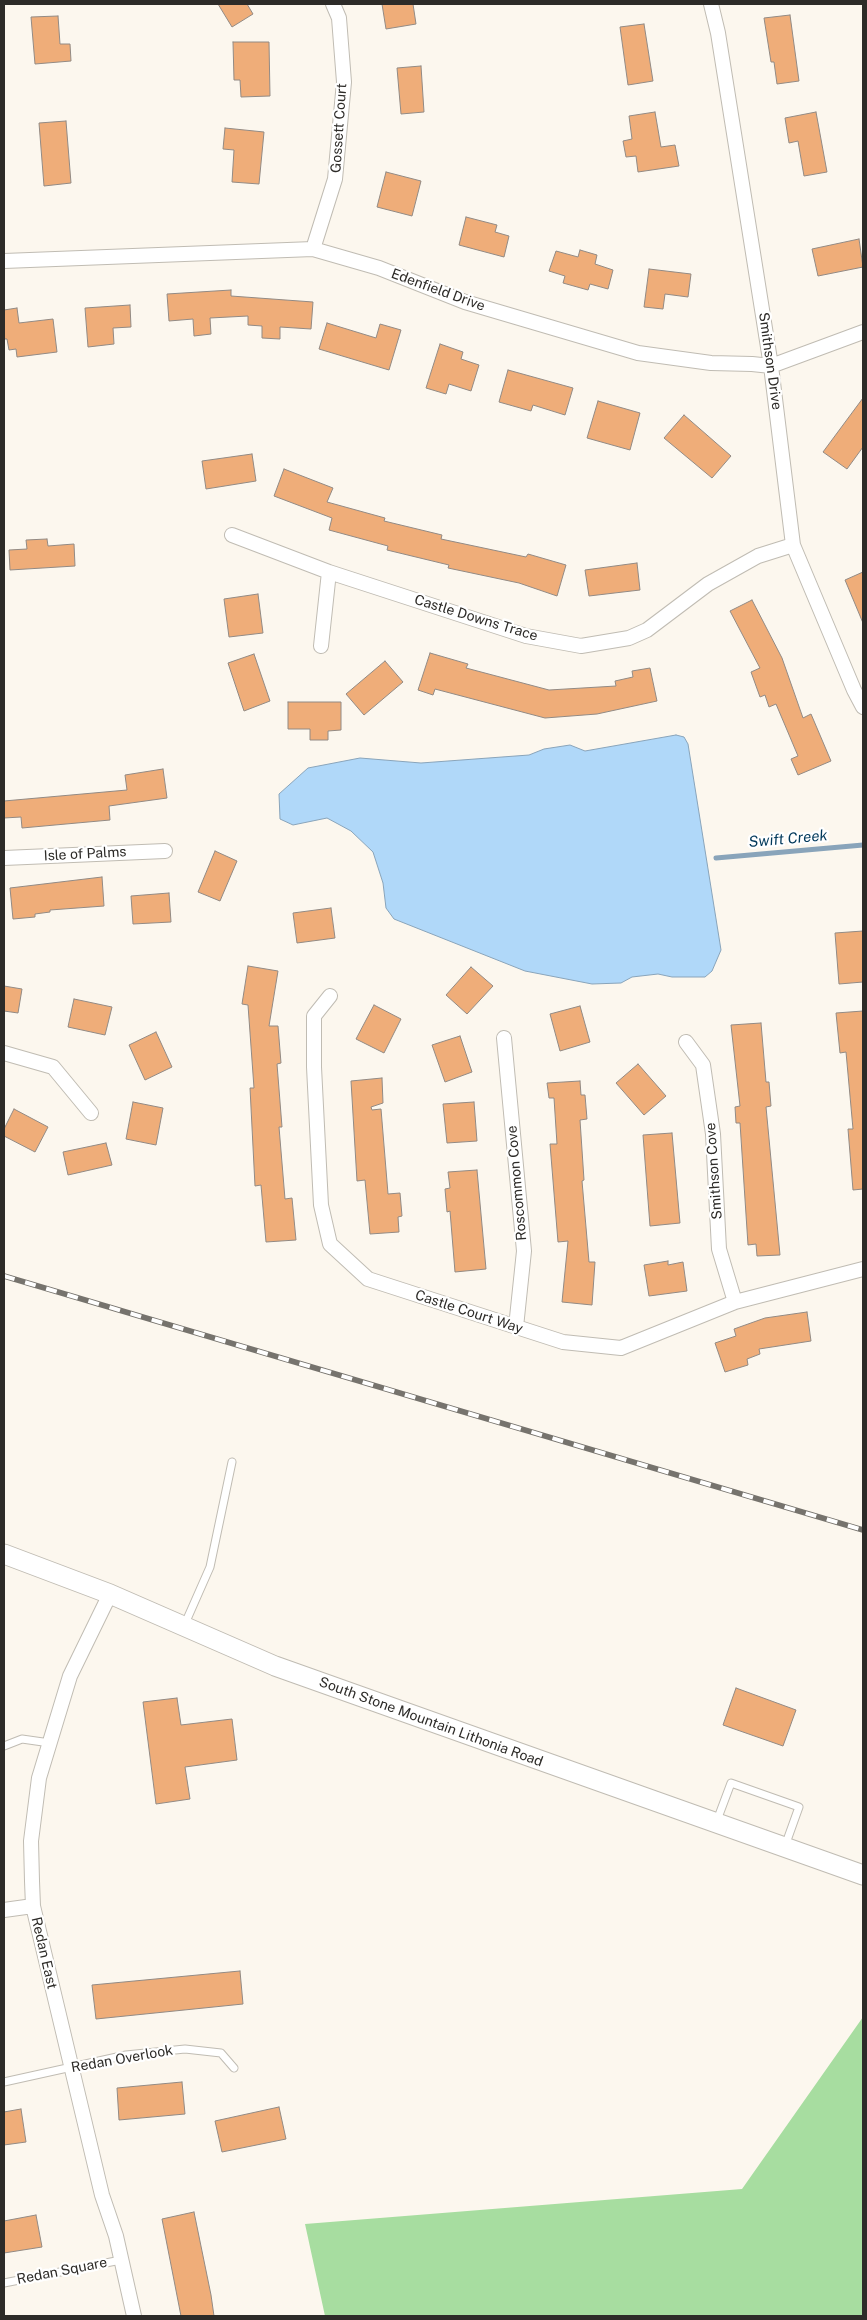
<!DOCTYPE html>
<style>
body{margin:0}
#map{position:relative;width:867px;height:2320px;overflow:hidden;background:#fcf7ee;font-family:"Public Sans",sans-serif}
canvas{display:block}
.frame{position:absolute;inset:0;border:5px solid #2d2b28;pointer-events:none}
</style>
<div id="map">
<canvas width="867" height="2320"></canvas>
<div class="frame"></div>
</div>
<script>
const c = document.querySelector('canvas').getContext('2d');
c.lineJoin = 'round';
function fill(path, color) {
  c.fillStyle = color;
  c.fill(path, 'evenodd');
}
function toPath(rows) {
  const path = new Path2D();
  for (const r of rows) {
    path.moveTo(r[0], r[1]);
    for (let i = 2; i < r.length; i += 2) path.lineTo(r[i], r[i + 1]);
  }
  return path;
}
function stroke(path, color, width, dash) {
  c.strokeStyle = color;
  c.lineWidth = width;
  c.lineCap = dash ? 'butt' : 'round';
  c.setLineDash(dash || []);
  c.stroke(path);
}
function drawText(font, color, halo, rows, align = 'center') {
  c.font = font + ' "Public Sans",sans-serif';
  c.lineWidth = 4.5;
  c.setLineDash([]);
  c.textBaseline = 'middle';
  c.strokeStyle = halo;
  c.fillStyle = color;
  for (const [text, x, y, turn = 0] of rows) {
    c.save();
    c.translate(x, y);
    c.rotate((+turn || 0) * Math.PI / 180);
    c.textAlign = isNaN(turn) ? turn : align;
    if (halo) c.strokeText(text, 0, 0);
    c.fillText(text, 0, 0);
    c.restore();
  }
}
fill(toPath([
 [863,2017,863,2316,325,2316,305,2224,742,2189]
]), '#a7dda0');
const water = toPath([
 [676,735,684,737,688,744,721,950,712,971,705,977,672,977,658,974,632,977,621,983,592,984,525,971,394,919,386,908,383,883,373,852,351,831,327,818,293,825,280,819,279,794,308,768,360,758,421,763,529,755,544,749,570,745,585,751,676,735]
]);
fill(water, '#b0d8f9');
stroke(water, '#89a4ba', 1);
stroke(toPath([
 [716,858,863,845]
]), '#89a4ba', 5);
const building = toPath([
 [218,4,247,4,253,14,232,27,218,4],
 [382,4,413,4,416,24,386,29,382,4],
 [790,15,799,81,777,84,774,62,771,62,764,18,790,15],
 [58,16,60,44,70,44,71,61,35,64,31,17,58,16],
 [644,24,653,81,628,85,620,27,644,24],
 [233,42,269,42,270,96,241,97,240,80,234,80,233,42],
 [421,66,424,112,401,114,397,68,421,66],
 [655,112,661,147,675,145,679,166,638,172,636,156,626,157,623,141,632,139,629,116,655,112],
 [816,112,827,172,804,176,798,141,789,143,785,118,816,112],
 [66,121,71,183,44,186,39,123,66,121],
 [225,128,264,132,259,184,232,182,234,150,223,149,225,128],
 [386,172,421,181,412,216,377,207,386,172],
 [466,217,497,225,495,232,509,236,504,257,459,245,466,217],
 [859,239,863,267,818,276,812,249,859,239],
 [580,250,597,255,595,264,613,270,608,289,590,284,588,290,563,283,565,276,549,271,556,251,578,257,580,250],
 [649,269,691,274,688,297,665,294,663,309,644,307,649,269],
 [231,290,231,296,313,302,311,329,280,327,280,339,262,338,262,326,248,325,248,316,210,318,211,334,194,336,193,319,169,321,167,294,231,290],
 [130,305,131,327,113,328,114,344,88,347,85,308,130,305],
 [17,308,19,323,53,319,57,352,17,357,16,349,9,350,7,339,4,339,4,310,17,308],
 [327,323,376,338,380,324,401,330,389,370,319,349,327,323],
 [440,344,463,352,461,359,479,365,471,391,449,384,446,394,426,388,440,344],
 [508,370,573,388,565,415,533,405,531,411,499,402,508,370],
 [863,398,863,447,847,469,823,452,863,398],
 [598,401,640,413,630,450,587,438,598,401],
 [684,415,731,456,712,478,664,438,684,415],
 [252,454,256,481,206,489,202,461,252,454],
 [284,469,333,488,327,502,385,518,384,521,442,535,441,539,526,557,528,554,566,565,557,596,519,583,448,568,449,565,387,550,388,546,329,530,332,518,274,496,284,469],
 [47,539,48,546,74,544,75,566,10,570,9,550,27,549,26,540,47,539],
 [637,563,640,590,589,596,585,570,637,563],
 [863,572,863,623,845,580,863,572],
 [258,594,263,633,229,637,224,599,258,594],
 [752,600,782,658,803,718,811,714,831,761,798,775,791,759,798,756,776,704,769,707,765,695,760,697,751,672,760,668,730,611,752,600],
 [430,653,468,664,466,668,549,690,616,686,615,681,633,677,632,671,650,668,657,701,597,714,545,718,435,689,433,695,418,690,430,653],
 [254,654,270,701,244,711,228,663,254,654],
 [385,661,403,682,364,715,346,694,385,661],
 [288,702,341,702,341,730,328,731,328,740,310,740,310,729,288,729,288,702],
 [163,769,167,798,109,806,110,820,22,828,21,817,4,818,4,801,127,790,125,775,163,769],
 [215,851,237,861,220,901,198,892,215,851],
 [102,877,104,906,50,910,50,912,35,914,35,917,13,919,10,888,102,877],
 [169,893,171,922,133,924,131,896,169,893],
 [331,908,335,938,297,943,293,913,331,908],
 [863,931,863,982,839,984,835,933,863,931],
 [248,966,278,971,269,1026,278,1026,281,1063,277,1064,282,1127,279,1127,285,1199,292,1198,296,1240,266,1242,261,1185,255,1186,250,1088,254,1088,248,1005,242,1004,248,966],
 [471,967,493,986,467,1014,446,995,471,967],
 [4,986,22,989,18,1013,4,1011,4,986],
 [74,999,112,1007,105,1035,68,1027,74,999],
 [374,1005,401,1019,384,1053,356,1039,374,1005],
 [580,1006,590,1042,560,1051,550,1014,580,1006],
 [863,1011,863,1189,853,1190,848,1129,853,1129,846,1052,840,1053,836,1013,863,1011],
 [761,1023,766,1082,769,1082,771,1106,766,1107,780,1255,757,1256,756,1244,748,1245,740,1123,736,1123,735,1107,740,1106,731,1025,761,1023],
 [156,1032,172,1067,145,1080,129,1045,156,1032],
 [460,1036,472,1072,445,1082,432,1045,460,1036],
 [638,1064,666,1096,644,1115,616,1083,638,1064],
 [382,1078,383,1103,371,1107,372,1110,381,1109,388,1194,400,1193,402,1216,398,1217,399,1232,370,1234,365,1180,357,1181,351,1081,382,1078],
 [580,1081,581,1095,585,1095,587,1119,580,1120,584,1180,582,1181,589,1262,595,1262,592,1305,562,1302,568,1241,558,1242,550,1144,557,1144,554,1098,549,1098,547,1083,580,1081],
 [133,1102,163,1108,156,1145,126,1139,133,1102],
 [474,1102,477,1141,447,1143,443,1104,474,1102],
 [14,1109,48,1127,35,1152,4,1136,4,1129,14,1109],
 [672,1133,680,1223,650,1226,643,1135,672,1133],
 [106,1143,112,1165,68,1175,63,1152,106,1143],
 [477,1170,486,1269,455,1272,450,1211,447,1212,445,1189,450,1188,448,1172,477,1170],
 [668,1261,668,1265,683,1262,687,1291,649,1296,644,1265,668,1261],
 [807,1312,811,1341,759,1349,760,1354,747,1359,748,1365,725,1372,715,1343,736,1336,734,1329,765,1318,807,1312],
 [736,1688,796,1710,783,1746,723,1725,736,1688],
 [177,1698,181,1725,232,1719,237,1760,185,1767,190,1799,156,1804,143,1702,177,1698],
 [240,1971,243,2004,96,2019,92,1985,240,1971],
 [182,2082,185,2114,119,2120,117,2088,182,2082],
 [279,2107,286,2139,222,2152,215,2121,279,2107],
 [21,2109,26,2142,4,2145,4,2112,21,2109],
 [194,2212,211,2295,214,2316,181,2316,162,2219,194,2212],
 [36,2215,42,2247,4,2253,4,2221,36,2215]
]);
fill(building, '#efad79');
stroke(building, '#928a84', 1);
const lane = toPath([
 [184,1626,210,1567,232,1462],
 [4,1746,22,1739,50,1743],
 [716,1823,731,1783,799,1807,785,1846],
 [4,2082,126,2055,185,2049,221,2053,234,2068],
 [4,2283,121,2260]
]);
const street = toPath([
 [711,4,718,33,771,366,793,545,854,690,863,707],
 [313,249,335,179,344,82,339,18,333,4],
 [4,261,313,249,379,268,465,302,638,353,711,363,752,364,771,366,863,332],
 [232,535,329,572,526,636,581,646,629,638,647,630,708,584,758,556,793,545],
 [321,646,329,572],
 [4,858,165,851],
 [330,996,314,1016,314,1067,321,1205,330,1244,368,1279,563,1342,621,1348,735,1302,863,1269],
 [504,1038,524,1251,516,1327],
 [686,1042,703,1065,713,1134,719,1249,735,1302],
 [4,1053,53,1067,91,1113],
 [110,1594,70,1676,39,1778,31,1841,32,1881,33,1906,102,2195,116,2236,134,2316],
 [4,1910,33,1906]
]);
const secondary = toPath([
 [4,1554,110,1594,275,1666,863,1875]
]);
stroke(lane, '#c0bcb3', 9);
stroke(street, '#c0bcb3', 16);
stroke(secondary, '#c0bcb3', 21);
stroke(lane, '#fff', 7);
stroke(street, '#fff', 14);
stroke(secondary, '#fff', 19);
const rail = toPath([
 [4,1276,863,1530]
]);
stroke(rail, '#76736d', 5.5);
stroke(rail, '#fff', 4, [11]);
drawText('14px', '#2d2b28', '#fff', [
 ["Gossett Court",339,128,-86],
 ["Edenfield Drive",438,290,20],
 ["Smithson Drive",770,361,82],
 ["Castle Downs Trace",476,618,17],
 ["Isle of Palms",85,854,-3],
 ["Smithson Cove",714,1171,-94],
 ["Roscommon Cove",517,1183,-95],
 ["Castle Court Way",469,1312,18],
 ["South Stone Mountain Lithonia Road",431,1722,20],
 ["Redan East",44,1953,77],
 ["Redan Overlook",122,2059,-10],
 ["Redan Square",62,2271,-11]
]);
drawText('italic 15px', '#02395b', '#fff', [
 ["Swift Creek",788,839,-5]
]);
</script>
